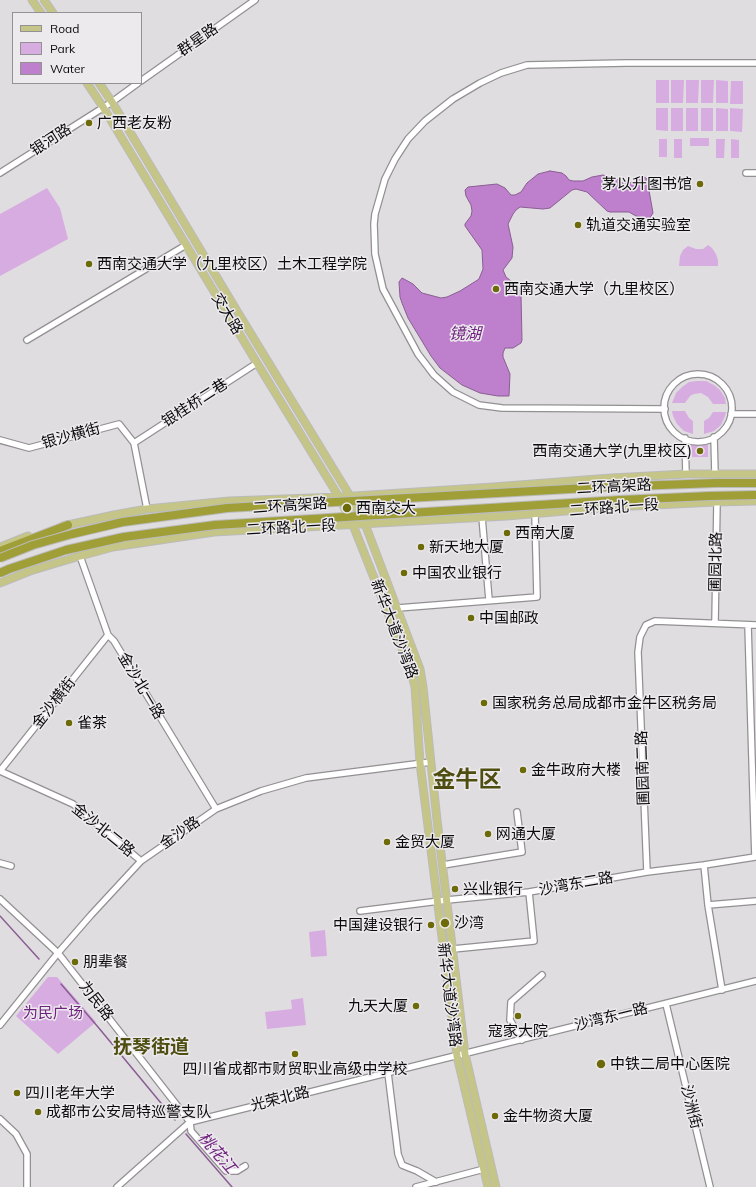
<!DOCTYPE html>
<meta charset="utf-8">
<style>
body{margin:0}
#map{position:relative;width:756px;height:1187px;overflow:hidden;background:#e0dde1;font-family:Mulish,sans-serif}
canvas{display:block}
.legend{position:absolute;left:12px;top:12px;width:130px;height:72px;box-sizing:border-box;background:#edeaee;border:1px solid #939194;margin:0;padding:5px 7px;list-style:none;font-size:12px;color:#0c0b0c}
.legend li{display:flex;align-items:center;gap:8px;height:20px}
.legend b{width:20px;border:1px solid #939194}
</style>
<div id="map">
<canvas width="756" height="1187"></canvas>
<ul class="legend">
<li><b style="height:5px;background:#c5c587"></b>Road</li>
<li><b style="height:11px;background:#d7ace1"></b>Park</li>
<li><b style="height:11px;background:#be80cc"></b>Water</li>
</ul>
</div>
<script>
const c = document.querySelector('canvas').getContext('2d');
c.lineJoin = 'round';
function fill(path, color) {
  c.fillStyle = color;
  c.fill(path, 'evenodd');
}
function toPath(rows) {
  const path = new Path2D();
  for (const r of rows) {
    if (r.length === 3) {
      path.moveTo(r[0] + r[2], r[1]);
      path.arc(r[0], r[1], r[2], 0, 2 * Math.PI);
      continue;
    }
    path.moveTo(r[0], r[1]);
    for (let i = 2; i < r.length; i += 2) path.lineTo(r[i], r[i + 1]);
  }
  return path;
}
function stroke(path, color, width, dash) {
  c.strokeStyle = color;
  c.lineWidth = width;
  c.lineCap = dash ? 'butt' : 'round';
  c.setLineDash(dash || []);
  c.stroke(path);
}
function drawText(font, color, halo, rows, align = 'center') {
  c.font = font + ' Mulish,"Noto Sans SC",sans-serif';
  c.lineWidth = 3;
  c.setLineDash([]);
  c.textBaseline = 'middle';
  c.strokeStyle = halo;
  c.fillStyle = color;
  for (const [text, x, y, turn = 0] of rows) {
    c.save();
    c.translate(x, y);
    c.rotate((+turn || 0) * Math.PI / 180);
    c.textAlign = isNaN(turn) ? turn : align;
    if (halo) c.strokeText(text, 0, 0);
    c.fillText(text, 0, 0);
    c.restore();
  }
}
fill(toPath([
 [656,80,669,80,669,103,656,103],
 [671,80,684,80,683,103,671,103],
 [686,80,699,80,698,103,686,103],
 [701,80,714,80,713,103,701,103],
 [716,80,728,81,728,103,716,103],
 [731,81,743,81,743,104,730,104],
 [656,108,668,108,668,131,656,130],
 [671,108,683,108,683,131,671,131],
 [686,108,698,108,698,131,686,131],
 [701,108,713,108,713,131,701,131],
 [716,108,728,109,728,131,716,131],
 [730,108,743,109,742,132,730,131],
 [690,138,709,138,709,146,690,146],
 [659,139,667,139,667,157,659,157],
 [674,139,682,139,682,158,674,158],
 [716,139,725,139,724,158,716,158],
 [731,139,739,140,739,158,731,158],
 [47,188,60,208,68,239,0,276,0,214],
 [708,245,712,248,716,254,718,260,718,266,679,266,680,256,683,250,688,246,696,249,703,249],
 [697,381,706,381,714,385,720,390,725,398,726,404,713,404,708,397,701,393,694,394,690,396,685,403,672,403,676,393,682,387,689,382],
 [672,411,685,411,689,418,693,421,693,434,684,431,677,424,673,416],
 [713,412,726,412,725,416,721,425,714,431,704,434,704,421,709,418],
 [691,445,708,445,708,457,692,457],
 [325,930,327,956,311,957,309,932],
 [48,977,57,977,96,1022,58,1054,16,1016],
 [303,998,306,1025,267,1029,265,1012,292,1009,291,1000]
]), '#d7ace1');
const water = toPath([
 [550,171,562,173,566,176,569,180,573,181,583,181,592,177,603,175,617,179,622,183,626,183,634,182,637,177,643,176,647,179,653,213,650,218,647,219,636,216,629,212,610,212,607,211,587,192,576,189,572,190,550,208,543,209,520,207,516,210,513,214,508,224,513,247,512,258,503,270,506,277,516,285,519,289,521,295,522,340,521,343,513,348,505,348,503,353,503,357,510,374,509,396,498,396,480,393,462,385,449,375,440,368,431,356,408,318,402,303,400,297,399,282,402,278,404,279,413,284,422,293,441,298,447,297,460,291,476,281,479,279,483,269,482,250,465,226,465,224,471,216,472,211,471,205,466,196,465,190,468,187,497,184,505,188,511,195,515,195,521,192,527,183,538,174,550,171]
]);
fill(water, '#be80cc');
stroke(water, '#895d92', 1);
stroke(toPath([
 [0,916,39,959],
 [61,984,98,1027,175,1120],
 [186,1134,232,1187]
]), '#895d92', 1.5);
const minor = toPath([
 [141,81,255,0],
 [0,173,112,102,138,83],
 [746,173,756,173],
 [27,340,186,245],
 [698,408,34],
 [665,409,502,408,479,405,453,392,434,375,418,354,383,289,375,254,374,224,375,214,385,179,395,159,408,139,425,121,453,99,480,83,501,73,527,65,626,63,756,63],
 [731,414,756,414],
 [714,437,715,474],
 [685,438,686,474],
 [0,440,29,448,119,424,134,443,147,509],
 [134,443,257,363],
 [482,517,489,600],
 [80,556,108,635,114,641,216,809],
 [398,608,537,597,535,514],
 [715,623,717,502],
 [0,771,108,635],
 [0,771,73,804,141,861],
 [0,863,11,866],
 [443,865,522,852,517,812],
 [704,865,708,905,722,990],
 [647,872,638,652,640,637,646,625,655,621,756,625],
 [0,899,58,953,190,1122,191,1131,226,1171,237,1171,245,1166],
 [708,905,756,901],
 [360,911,447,900,529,892,647,872,704,865,755,857,754,827,748,625],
 [453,949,534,941,529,892],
 [666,1004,710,1187],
 [0,1025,58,953,91,915,141,861,216,809,261,791,306,778,431,762],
 [522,1040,510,1020,511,1002,542,975],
 [388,1073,398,1154,402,1165,417,1171,436,1182],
 [0,1119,16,1134,27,1154,27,1187],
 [117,1187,190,1122,756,981],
 [416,1187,484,1169]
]);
const major = toPath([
 [32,0,41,13],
 [44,0,53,13],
 [87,83,103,107,257,363,339,497,353,525,411,671,415,687,420,763,457,1056,488,1187],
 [99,83,112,102,237,311,350,496,365,524,420,669,423,687,437,820,465,1054,496,1187],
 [63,526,114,515,147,509,229,501,339,497,493,487,611,478,686,474,756,474],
 [0,547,28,536],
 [0,583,30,571,80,556,113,547,214,532,507,516,612,507,717,502,756,501]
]);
const highway = toPath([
 [0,551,68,525]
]);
stroke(minor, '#939093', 8);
stroke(major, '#bbb', 9);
stroke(highway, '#bbb', 10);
stroke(minor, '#fff', 5.5);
stroke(major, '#c5c587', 7);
stroke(highway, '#9f9e37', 8);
const highwayBridge = toPath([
 [0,558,33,545,72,534,123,522,227,508,606,487,716,483,756,483],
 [0,573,9,569,66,550,124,537,215,525,620,500,709,496,756,495]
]);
stroke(highwayBridge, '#bbb', 10, []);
stroke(highwayBridge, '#9f9e37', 8);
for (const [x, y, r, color] of [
 [89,123,4,"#6d6b09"],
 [700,184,4,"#6d6b09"],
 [578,225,4,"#6d6b09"],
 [89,264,4,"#6d6b09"],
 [496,289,4,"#6d6b09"],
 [700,451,4,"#6d6b09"],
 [347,508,5,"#6d6b09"],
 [507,533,4,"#6d6b09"],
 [421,547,4,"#6d6b09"],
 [404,573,4,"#6d6b09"],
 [471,618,4,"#6d6b09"],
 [484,703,4,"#6d6b09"],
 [69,723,4,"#6d6b09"],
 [523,770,4,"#6d6b09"],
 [488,834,4,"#6d6b09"],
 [387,842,4,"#6d6b09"],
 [455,889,4,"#6d6b09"],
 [445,923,5,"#6d6b09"],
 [431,925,4,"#6d6b09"],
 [75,962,4,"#6d6b09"],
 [416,1006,4,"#6d6b09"],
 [518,1016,4,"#6d6b09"],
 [295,1054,4,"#6d6b09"],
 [601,1064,5,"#6d6b09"],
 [17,1093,4,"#6d6b09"],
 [38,1112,4,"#6d6b09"],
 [495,1116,4,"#6d6b09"]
]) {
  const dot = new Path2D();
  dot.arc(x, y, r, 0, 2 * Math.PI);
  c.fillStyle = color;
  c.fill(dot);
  stroke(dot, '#edeaee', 1.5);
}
drawText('15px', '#0c0b0c', '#edeaee', [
 ["群星路",198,40,-35],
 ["银河路",51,140,-33],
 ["交大路",227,314,59],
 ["银桂桥二巷",195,403,-33],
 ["银沙横街",71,436,-15],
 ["二环高架路",614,487,-3],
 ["二环高架路",290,506,-4],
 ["二环路北一段",614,508,-4],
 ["二环路北一段",291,528,-3],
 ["圃园北路",716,562,-89],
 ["新华大道沙湾路",394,629,69],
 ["金沙北一路",141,686,59],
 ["金沙横街",54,703,-52],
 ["圃园南二路",643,768,-92],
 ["金沙北二路",103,830,39],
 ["金沙路",180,833,-35],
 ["沙湾东二路",576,884,-10],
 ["新华大道沙湾路",449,995,83],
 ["为民路",96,1001,52],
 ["沙湾东一路",611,1017,-14],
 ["光荣北路",280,1099,-14],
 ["沙洲街",691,1107,76]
]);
drawText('15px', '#0c0b0c', '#edeaee', [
 ["广西老友粉",97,123],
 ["茅以升图书馆",692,184,"right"],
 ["轨道交通实验室",586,225],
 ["西南交通大学（九里校区）土木工程学院",97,264],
 ["西南交通大学（九里校区）",504,289],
 ["西南交通大学(九里校区)",692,451,"right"],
 ["西南交大",356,508],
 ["西南大厦",515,533],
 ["新天地大厦",429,547],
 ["中国农业银行",412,573],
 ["中国邮政",479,618],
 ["国家税务总局成都市金牛区税务局",492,703],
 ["雀茶",77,723],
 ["金牛政府大楼",531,770],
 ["网通大厦",496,834],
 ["金贸大厦",395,842],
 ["兴业银行",463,889],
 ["沙湾",454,923],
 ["中国建设银行",423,925,"right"],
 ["朋辈餐",83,962],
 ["九天大厦",408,1006,"right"],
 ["寇家大院",518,1031,"center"],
 ["中铁二局中心医院",610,1064],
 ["四川省成都市财贸职业高级中学校",295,1069,"center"],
 ["四川老年大学",25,1093],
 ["成都市公安局特巡警支队",46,1112],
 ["金牛物资大厦",503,1116]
], 'left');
drawText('15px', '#6e237e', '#edeaee', [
 ["为民广场",53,1013]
]);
drawText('italic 16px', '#6f237f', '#edeaee', [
 ["镜湖",465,334],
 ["桃花江",217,1153,49]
]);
drawText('bold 19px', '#4f4e11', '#edeaee', [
 ["抚琴街道",151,1047]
]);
drawText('bold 23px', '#4f4e11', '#edeaee', [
 ["金牛区",467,780]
]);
</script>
